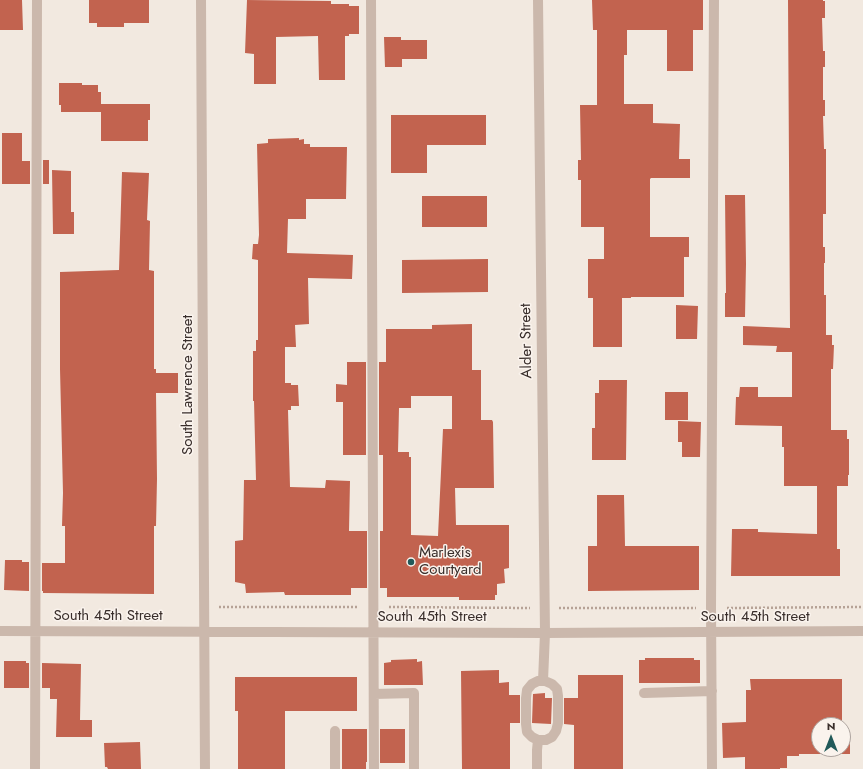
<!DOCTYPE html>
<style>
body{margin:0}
#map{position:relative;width:863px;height:769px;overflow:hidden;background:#f2e9e0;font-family:Jost,sans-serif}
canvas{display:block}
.north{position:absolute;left:811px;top:717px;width:40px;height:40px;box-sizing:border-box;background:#faf3ed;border:1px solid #ada49f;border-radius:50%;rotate:0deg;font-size:11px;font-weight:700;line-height:16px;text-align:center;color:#392e2b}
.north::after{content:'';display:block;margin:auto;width:14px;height:18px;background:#215959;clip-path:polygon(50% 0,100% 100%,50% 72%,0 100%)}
</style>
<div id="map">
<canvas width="863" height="769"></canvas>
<div class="north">N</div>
</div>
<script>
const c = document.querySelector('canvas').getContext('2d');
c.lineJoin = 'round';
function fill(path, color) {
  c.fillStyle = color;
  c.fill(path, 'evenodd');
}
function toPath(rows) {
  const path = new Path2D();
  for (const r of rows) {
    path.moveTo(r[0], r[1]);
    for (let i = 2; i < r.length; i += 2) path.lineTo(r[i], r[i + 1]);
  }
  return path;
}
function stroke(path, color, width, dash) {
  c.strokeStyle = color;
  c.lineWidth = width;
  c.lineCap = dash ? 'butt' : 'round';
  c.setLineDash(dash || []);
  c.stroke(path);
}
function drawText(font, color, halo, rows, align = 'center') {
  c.font = font + ' Jost,sans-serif';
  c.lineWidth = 3;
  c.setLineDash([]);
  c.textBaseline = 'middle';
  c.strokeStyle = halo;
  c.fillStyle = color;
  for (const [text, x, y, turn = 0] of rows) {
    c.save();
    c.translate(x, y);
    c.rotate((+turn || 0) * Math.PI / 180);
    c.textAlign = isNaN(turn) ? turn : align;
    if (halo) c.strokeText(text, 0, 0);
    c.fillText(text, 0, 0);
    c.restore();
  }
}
fill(toPath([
 [0,0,22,0,23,30,0,30],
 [89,0,149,0,149,23,124,23,124,27,97,27,97,23,89,23],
 [247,0,331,1,331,4,349,4,349,6,359,6,359,34,349,34,349,36,345,36,345,80,319,80,318,36,276,37,276,84,254,84,254,54,245,53],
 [592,0,703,0,703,30,693,30,693,71,667,71,667,30,627,30,627,55,624,55,624,104,653,104,653,123,680,124,679,159,690,159,690,178,651,178,650,179,650,237,689,237,689,257,684,257,684,297,631,297,631,298,622,298,622,347,593,347,593,298,588,298,588,259,604,259,604,227,581,227,581,180,578,180,578,160,581,160,580,105,597,105,597,30,593,30],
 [788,0,823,0,823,1,825,1,825,18,822,18,823,51,825,51,825,67,823,67,823,100,825,100,825,116,823,116,824,149,826,149,826,214,823,214,823,247,825,247,825,263,824,263,824,295,826,295,826,335,832,335,832,345,834,345,833,369,831,369,831,430,847,430,847,439,849,439,849,475,848,475,848,486,837,486,837,549,840,549,840,576,731,576,732,529,758,529,758,532,817,534,817,486,784,486,784,447,782,447,782,426,735,425,736,397,739,397,740,387,758,387,758,397,792,397,792,352,776,352,777,346,743,345,743,326,790,328],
 [384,37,401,37,401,40,427,40,427,59,402,59,402,67,385,67],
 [59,83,82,83,82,85,98,85,98,92,101,92,101,112,61,112,61,105,59,105],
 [101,104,150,104,150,120,148,120,148,141,101,141],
 [391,115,486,115,486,145,427,145,427,173,391,173],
 [2,133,22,133,22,161,30,161,30,184,2,184],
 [299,138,299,140,304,139,304,144,310,144,310,147,347,147,346,199,306,199,306,219,288,219,287,253,353,255,352,279,308,278,309,324,295,325,296,347,285,347,285,383,291,383,291,385,298,385,299,406,291,406,291,410,288,410,290,487,325,488,326,480,350,481,349,531,367,531,367,588,351,588,351,595,285,595,284,592,246,593,245,584,235,582,235,541,243,540,244,480,256,480,254,401,253,401,253,351,256,351,256,340,258,340,258,260,252,259,253,244,258,244,259,235,257,144,268,143,268,139],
 [43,160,49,160,49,184,43,184],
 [52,170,71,171,71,212,74,212,74,234,53,234],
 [122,172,149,173,147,220,150,221,149,270,154,271,154,369,156,369,156,373,178,373,178,393,156,393,157,479,156,526,154,526,154,594,43,593,43,591,42,591,42,563,65,563,65,526,62,526,63,493,60,369,60,272,119,270],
 [725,195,745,195,746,264,745,317,725,317,725,293,726,293],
 [422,196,487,196,487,227,422,227],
 [488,259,488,292,402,293,402,260],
 [676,305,698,306,697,339,676,339],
 [472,324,472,370,481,370,481,420,492,420,493,422,494,488,455,488,456,525,509,525,509,568,504,569,505,583,497,584,497,595,495,595,495,600,459,600,459,597,387,597,387,588,380,588,380,531,383,531,383,455,379,455,379,362,386,362,386,329,432,329,432,325],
 [411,396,452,396,452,429,443,429,438,536,411,535,411,457,409,457,409,452,398,452,399,408,411,408],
 [347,362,366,362,366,455,343,455,343,402,336,402,336,384,347,385],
 [599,380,627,380,626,460,592,460,592,428,595,428,595,393,599,393],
 [665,392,688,392,688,420,665,420],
 [678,421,701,422,700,457,682,457,682,442,678,442],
 [597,495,624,495,625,546,699,546,699,590,588,591,588,546,597,546],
 [5,560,22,560,22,562,29,562,29,591,4,590],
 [645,658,694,658,694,660,700,660,700,683,639,683,639,660,645,660],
 [417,659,417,662,422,661,423,685,384,685,384,663,391,662,391,660],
 [4,661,26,661,26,663,29,663,29,688,4,688],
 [42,663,81,664,80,720,92,720,92,737,56,737,57,699,50,699,50,688,42,688],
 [499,670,499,683,509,682,509,695,520,695,520,723,510,723,510,769,462,769,461,671],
 [578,675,623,675,623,769,574,769,574,725,564,724,564,698,578,698],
 [235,677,357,677,357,711,285,711,285,769,238,769,238,711,235,711],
 [750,679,842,679,842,725,819,725,819,749,843,749,843,737,850,737,850,754,799,754,799,756,787,756,787,768,780,768,780,769,745,769,745,757,723,758,722,723,746,722,746,690,751,690],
 [545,693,545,698,552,698,551,724,532,723,533,694],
 [342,729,367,729,367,762,366,762,366,769,342,769],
 [380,729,405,729,405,763,380,763],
 [140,742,141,769,108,769,107,767,105,767,104,743]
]), '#c2634f');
stroke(toPath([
 [219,607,358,607],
 [389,607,530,608],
 [559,608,696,608],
 [727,608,863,607]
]), '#b6a296', 2.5, [2, 2]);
stroke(toPath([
 [201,0,205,769],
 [371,0,374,769],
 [538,0,545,633,543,681],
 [0,631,545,633,863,631],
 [538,681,545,681,552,684,557,689,558,696,558,723,556,731,552,737,546,740,538,740,532,737,527,732,526,724,526,698,527,690,532,684,538,681],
 [644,693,712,691],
 [374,694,414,693,414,769],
 [35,769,37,0],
 [335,769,335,731],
 [537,769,537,750,538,740],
 [712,769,711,608,714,0]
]), '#cbb8ac', 10);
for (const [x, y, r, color] of [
 [411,562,4,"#215959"]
]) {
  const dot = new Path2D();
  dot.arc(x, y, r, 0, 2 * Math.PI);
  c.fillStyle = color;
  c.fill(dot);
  stroke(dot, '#faf3ed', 1.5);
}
drawText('15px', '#392e2b', '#faf3ed', [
 ["Alder Street",527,341,-91],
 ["South Lawrence Street",188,385,-90],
 ["South 45th Street",108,616],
 ["South 45th Street",432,617],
 ["South 45th Street",755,617]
]);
drawText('15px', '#392e2b', '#faf3ed', [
 ["Marlexis",419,553],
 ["Courtyard",419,570]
], 'left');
</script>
